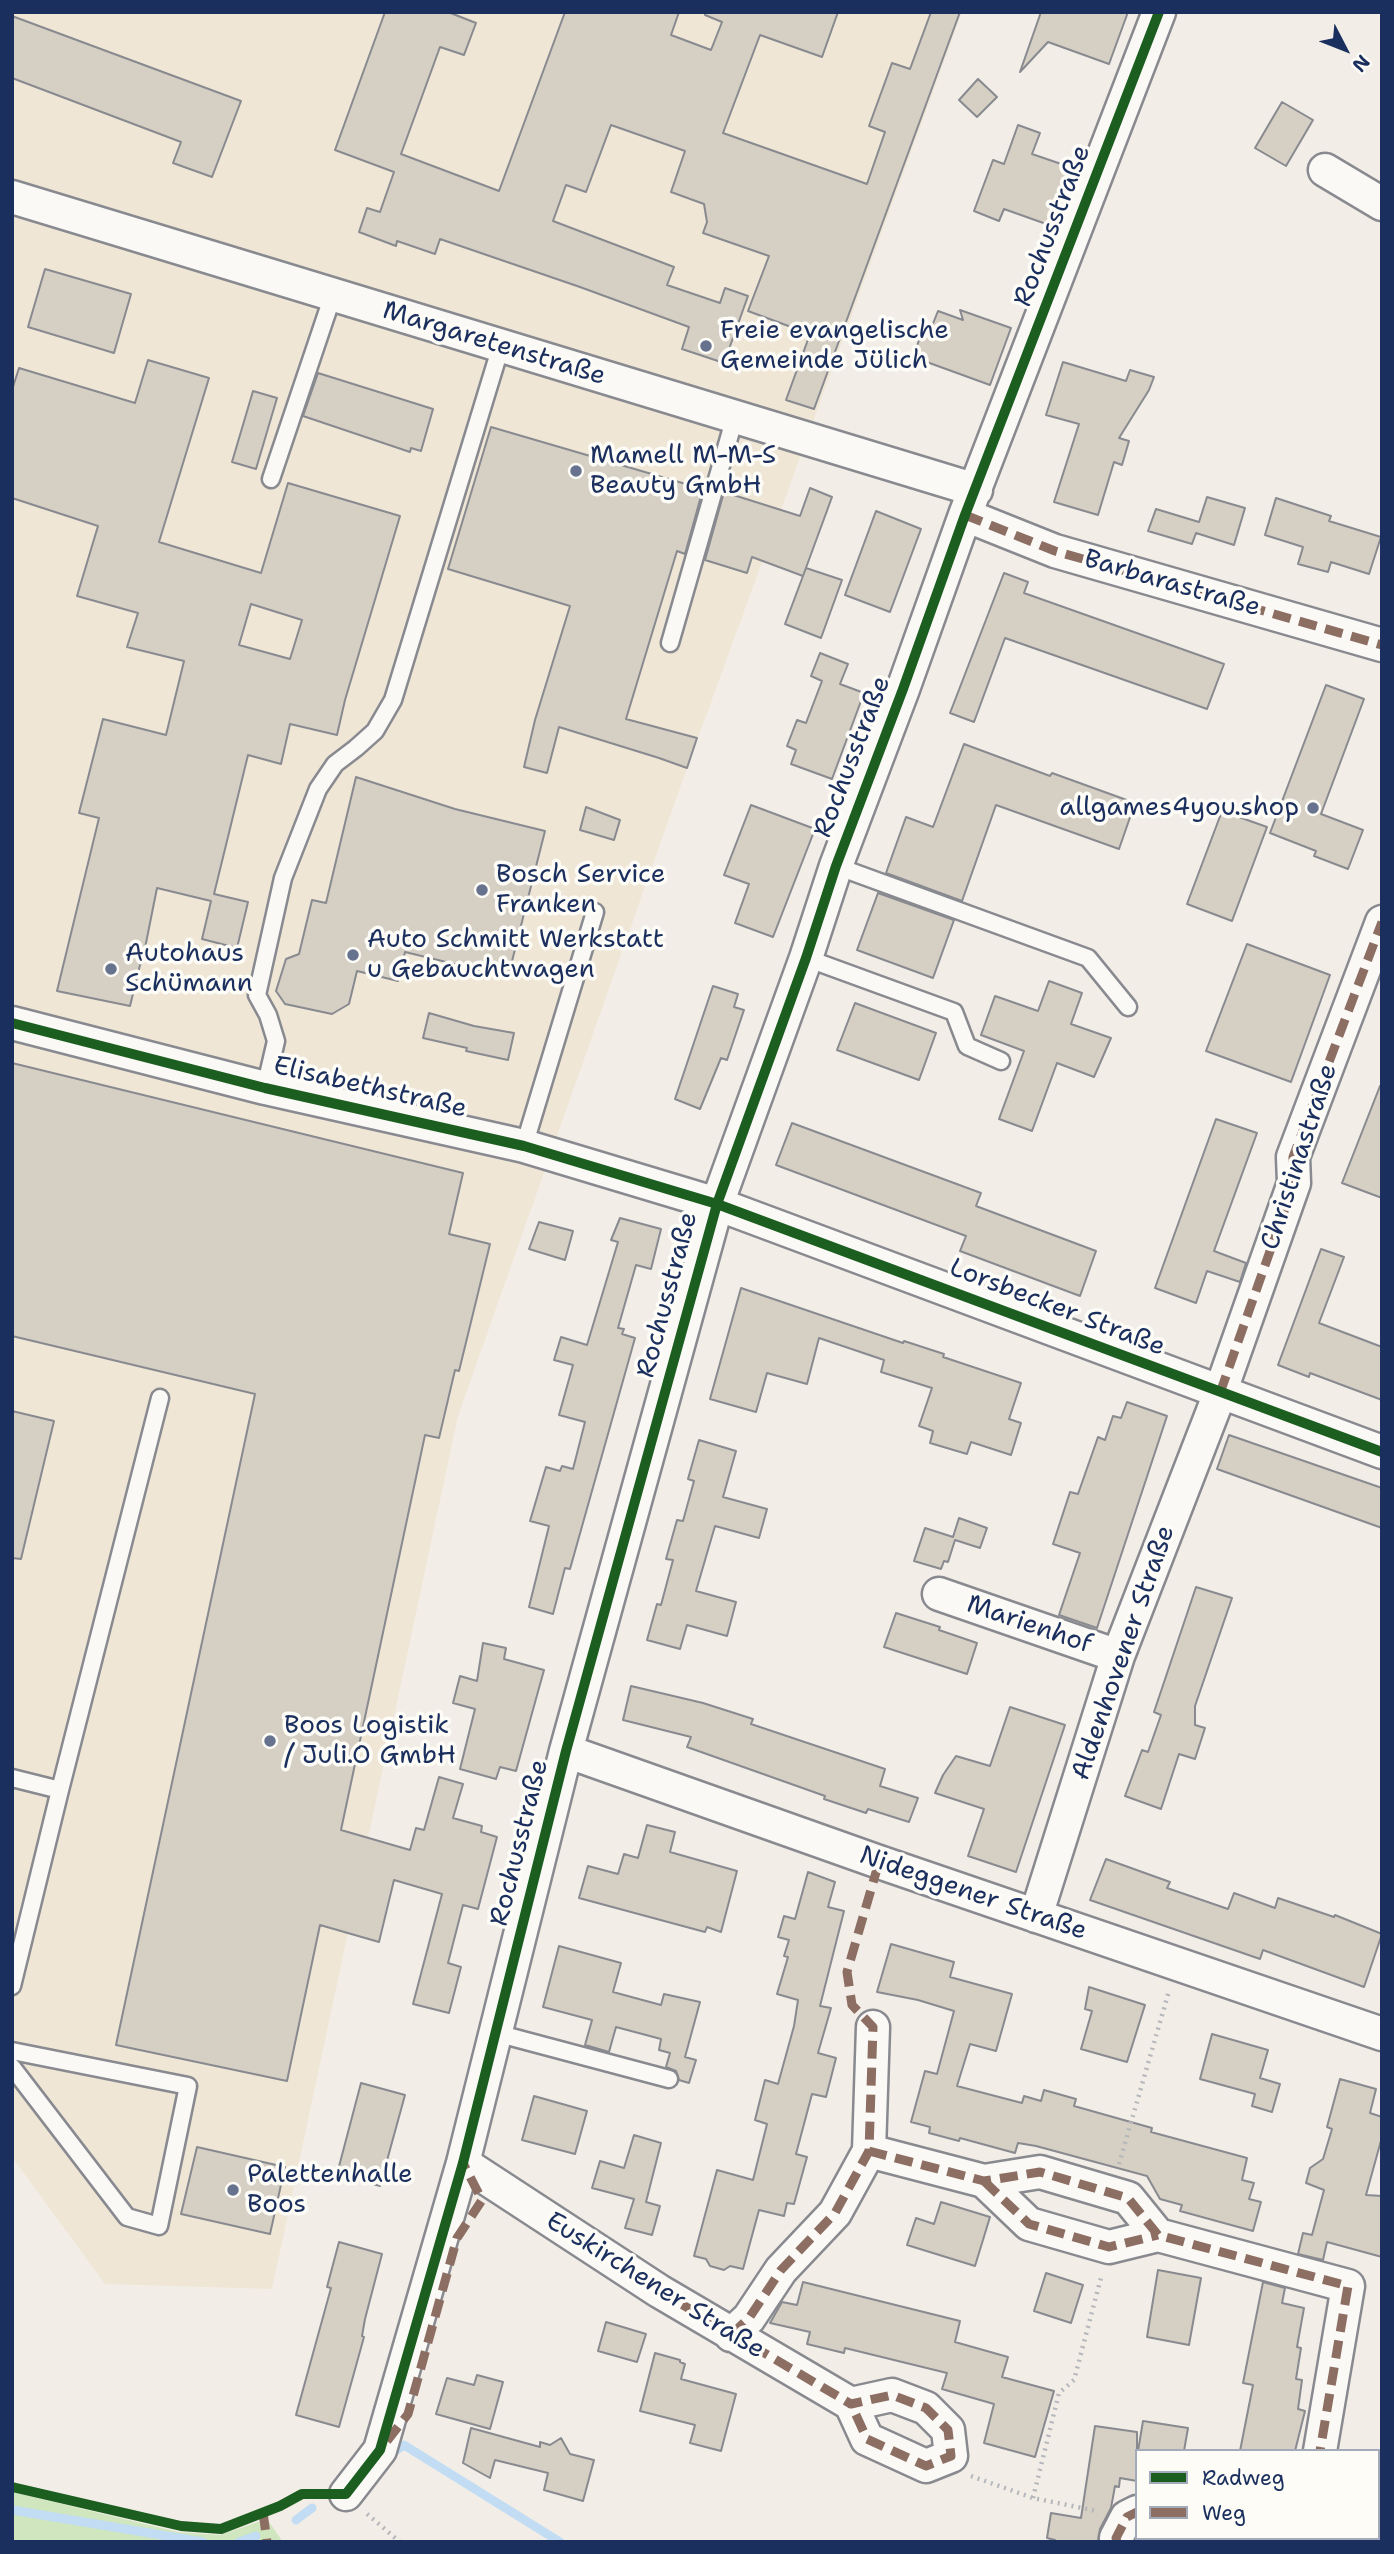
<!DOCTYPE html>
<meta charset="utf-8">
<style>
body{margin:0}
#map{position:relative;width:1394px;height:2554px;overflow:hidden;background:#f2eee7;font-family:"Shantell Sans",sans-serif}
canvas{display:block}
.frame{position:absolute;inset:0;border:14px solid #1b2f5e;pointer-events:none}
.legend{position:absolute;left:1135px;top:2449px;width:245px;height:91px;box-sizing:border-box;background:#fdfcf7;border:2px solid #a3aaba;margin:0;padding:9px 12px;list-style:none;font-size:21px;color:#1b2f5e}
.legend li{display:flex;align-items:center;gap:14px;height:35px}
.legend b{width:35px;border:2px solid #a3aaba}
.north{position:absolute;left:1310px;top:14px;width:70px;height:70px;-webkit-text-stroke:5px #fdfcf7;paint-order:stroke;rotate:132deg;font-size:19px;font-weight:700;line-height:28px;text-align:center;color:#1b2f5e}
.north::after{content:'';display:block;margin:auto;width:24px;height:32px;background:#1b2f5e;clip-path:polygon(50% 0,100% 100%,50% 72%,0 100%)}
</style>
<div id="map">
<canvas width="1394" height="2554"></canvas>
<div class="frame"></div>
<ul class="legend">
<li><b style="height:9px;background:#1b5e20"></b>Radweg</li>
<li><b style="height:9px;background:#8d6e63"></b>Weg</li>
</ul>
<div class="north">N</div>
</div>
<script>
const c = document.querySelector('canvas').getContext('2d');
c.lineJoin = 'round';
function fill(path, color) {
  c.fillStyle = color;
  c.fill(path, 'evenodd');
}
function toPath(rows) {
  const path = new Path2D();
  for (const r of rows) {
    path.moveTo(r[0], r[1]);
    for (let i = 2; i < r.length; i += 2) path.lineTo(r[i], r[i + 1]);
  }
  return path;
}
function stroke(path, color, width, dash) {
  c.strokeStyle = color;
  c.lineWidth = width;
  c.lineCap = dash ? 'butt' : 'round';
  c.setLineDash(dash || []);
  c.stroke(path);
}
function drawText(font, color, halo, rows, align = 'center') {
  c.font = font + ' "Shantell Sans",sans-serif';
  c.lineWidth = 7;
  c.setLineDash([]);
  c.textBaseline = 'middle';
  c.strokeStyle = halo;
  c.fillStyle = color;
  for (const [text, x, y, turn = 0] of rows) {
    c.save();
    c.translate(x, y);
    c.rotate((+turn || 0) * Math.PI / 180);
    c.textAlign = isNaN(turn) ? turn : align;
    if (halo) c.strokeText(text, 0, 0);
    c.fillText(text, 0, 0);
    c.restore();
  }
}
fill(toPath([
 [12,12,962,12,682,782,458,1416,272,2289,105,2284,12,2157]
]), '#efe6d6');
fill(toPath([
 [12,2492,178,2532,220,2535,267,2519,283,2542,12,2542]
]), '#cfe6bf');
stroke(toPath([
 [389,2455,404,2445,560,2542],
 [12,2510,203,2542],
 [296,2520,312,2508],
 [239,2542,256,2536]
]), '#c2ddf3', 9);
const building = toPath([
 [385,12,448,12,476,23,464,55,440,47,401,154,499,191,565,12,679,12,671,35,711,50,722,22,705,15,705,12,838,12,822,57,760,35,723,133,867,184,885,132,869,126,892,63,910,69,931,12,960,12,814,409,786,400,810,334,748,311,769,256,703,233,707,222,704,204,671,192,685,151,611,125,586,192,566,185,553,221,674,267,667,285,720,303,725,288,748,296,724,363,682,349,689,327,580,287,440,239,435,254,397,241,396,246,359,232,367,208,380,212,394,172,335,150,385,12],
 [1041,12,1128,12,1109,64,1048,42,1020,72,1041,12],
 [12,16,241,101,212,177,173,163,181,142,12,78,12,16],
 [978,79,997,97,977,117,959,100,978,79],
 [1282,102,1313,120,1286,166,1255,148,1282,102],
 [1018,125,1040,133,1032,154,1070,167,1049,225,1004,209,999,221,974,211,993,160,1004,164,1018,125],
 [45,269,131,294,114,353,28,327,45,269],
 [960,310,1011,328,990,385,913,357,923,329,930,331,938,311,963,320,960,310],
 [148,360,209,378,159,542,261,573,288,483,400,516,345,700,337,735,290,724,281,764,248,755,214,894,248,902,237,948,202,939,211,901,157,888,145,948,148,958,140,965,130,1006,57,991,99,818,79,813,103,719,166,735,184,661,127,647,138,613,77,596,98,526,12,498,12,390,19,368,135,403,148,360],
 [251,604,302,620,290,659,239,645,251,604],
 [1063,362,1126,381,1130,370,1154,377,1149,390,1119,438,1129,441,1122,465,1114,462,1098,515,1054,502,1079,424,1046,415,1063,362],
 [318,373,433,409,421,451,411,448,410,452,303,416,318,373],
 [253,391,277,398,256,469,232,462,253,391],
 [491,427,703,489,685,554,677,551,626,719,697,738,687,768,659,758,559,727,547,773,524,767,535,720,570,606,448,569,491,427],
 [810,488,832,497,803,576,752,557,747,573,705,560,724,492,800,516,810,488],
 [1207,497,1245,508,1234,545,1196,533,1192,544,1148,531,1156,509,1199,522,1207,497],
 [1276,498,1331,516,1329,521,1381,537,1369,574,1331,562,1328,572,1298,564,1303,547,1265,535,1276,498],
 [876,511,921,529,890,612,845,595,876,511],
 [806,568,842,580,821,638,785,624,806,568],
 [1004,573,1028,582,1024,593,1224,664,1207,709,1005,638,974,722,950,713,1004,573],
 [820,653,848,664,840,684,864,693,832,779,791,764,796,750,787,746,797,720,806,723,822,681,811,676,820,653],
 [1326,685,1364,699,1321,814,1363,830,1348,869,1314,856,1316,851,1270,833,1326,685],
 [964,744,1050,776,1052,773,1135,803,1119,849,996,805,962,901,886,873,906,817,933,827,964,744],
 [356,777,455,809,545,831,508,977,405,952,398,981,357,971,349,1004,332,1014,285,1004,276,991,286,959,299,954,312,900,326,903,356,777],
 [751,805,815,829,773,937,735,923,749,884,724,875,751,805],
 [586,807,620,820,614,840,580,830,586,807],
 [1222,811,1267,827,1232,921,1187,904,1222,811],
 [878,893,954,920,933,978,857,950,878,893],
 [1247,944,1330,975,1291,1082,1206,1051,1247,944],
 [1049,981,1082,993,1071,1024,1111,1038,1094,1077,1057,1063,1032,1131,999,1119,1024,1051,981,1035,995,996,1038,1011,1049,981],
 [713,986,738,994,734,1007,744,1010,727,1060,721,1058,700,1109,675,1099,713,986],
 [855,1003,936,1033,919,1080,837,1050,855,1003],
 [429,1013,474,1026,514,1033,508,1060,466,1051,467,1048,423,1038,429,1013],
 [12,1063,463,1173,449,1234,490,1244,459,1371,455,1370,439,1438,425,1435,341,1830,410,1850,416,1828,424,1830,439,1777,463,1784,453,1818,482,1826,481,1832,497,1837,478,1909,463,1905,448,1963,461,1967,449,2013,413,2004,442,1894,394,1880,379,1942,320,1925,287,2081,116,2045,255,1394,12,1336,12,1063],
 [1380,1086,1382,1087,1382,1198,1342,1183,1380,1086],
 [1216,1119,1257,1133,1214,1251,1246,1263,1240,1282,1207,1271,1196,1303,1155,1288,1216,1119],
 [792,1123,981,1193,976,1206,1096,1251,1080,1296,960,1251,966,1236,776,1165,792,1123],
 [620,1218,661,1229,651,1269,636,1265,618,1328,624,1329,622,1334,635,1338,570,1569,565,1568,553,1614,529,1607,549,1526,530,1521,546,1467,560,1471,562,1466,573,1469,585,1422,559,1415,573,1365,554,1360,561,1337,587,1345,618,1242,611,1240,620,1218],
 [539,1222,573,1231,565,1260,529,1249,539,1222],
 [1321,1249,1344,1257,1319,1323,1382,1347,1382,1400,1310,1373,1309,1377,1278,1365,1321,1249],
 [741,1288,903,1343,904,1341,944,1354,943,1357,1021,1383,1009,1419,1021,1423,1011,1455,971,1442,967,1454,930,1443,933,1431,919,1426,932,1388,881,1372,884,1360,819,1338,807,1384,767,1373,756,1412,710,1399,741,1288],
 [1127,1402,1167,1416,1097,1628,1059,1615,1080,1553,1053,1544,1070,1492,1078,1494,1098,1437,1105,1440,1113,1416,1121,1418,1127,1402],
 [12,1411,54,1421,21,1559,12,1558,12,1411],
 [1229,1435,1382,1488,1382,1528,1217,1469,1229,1435],
 [699,1440,736,1451,723,1497,767,1509,759,1538,715,1526,696,1591,736,1602,727,1636,687,1625,680,1649,647,1640,657,1604,661,1605,673,1560,666,1559,677,1520,683,1521,694,1481,688,1479,699,1440],
 [959,1518,987,1528,980,1548,955,1540,948,1562,944,1561,941,1569,914,1561,925,1528,953,1537,959,1518],
 [1196,1587,1232,1598,1195,1706,1195,1725,1205,1728,1195,1759,1179,1754,1161,1809,1125,1796,1142,1750,1148,1752,1161,1715,1154,1712,1196,1587],
 [896,1613,940,1627,939,1630,977,1643,967,1674,884,1647,896,1613],
 [483,1643,506,1648,504,1659,544,1670,516,1771,500,1767,496,1779,460,1769,475,1709,453,1703,460,1676,477,1681,483,1643],
 [631,1686,703,1703,753,1719,751,1724,885,1769,880,1786,918,1798,909,1822,868,1809,866,1813,824,1799,825,1796,687,1747,691,1737,623,1720,631,1686],
 [1010,1707,1065,1725,1016,1872,968,1856,984,1809,935,1793,943,1775,956,1756,990,1766,1010,1707],
 [647,1825,675,1832,670,1852,737,1871,721,1932,707,1927,705,1932,579,1898,588,1866,618,1874,624,1854,638,1858,647,1825],
 [1106,1859,1170,1882,1167,1888,1228,1909,1234,1893,1275,1908,1278,1898,1334,1917,1335,1915,1382,1934,1364,1987,1263,1950,1260,1959,1090,1900,1106,1859],
 [808,1872,835,1882,828,1907,844,1911,820,2006,831,2008,818,2053,836,2058,826,2097,812,2094,796,2154,807,2157,794,2204,787,2203,784,2216,759,2210,743,2269,730,2266,724,2270,710,2266,706,2259,694,2256,717,2170,753,2180,767,2124,755,2120,765,2080,778,2084,794,2026,798,2000,777,1994,788,1957,784,1956,789,1940,778,1937,784,1916,795,1919,808,1872],
 [891,1944,954,1962,950,1977,1012,1994,996,2051,970,2044,957,2086,1022,2103,1024,2096,1041,2101,1044,2090,1076,2099,1074,2106,1152,2128,1151,2132,1247,2158,1242,2180,1254,2183,1249,2199,1261,2202,1253,2231,1180,2211,1182,2205,1160,2199,1147,2176,1036,2146,1018,2143,1015,2153,960,2138,959,2141,929,2133,930,2127,911,2122,925,2071,937,2074,954,2011,918,2000,877,1992,891,1944],
 [559,1946,621,1963,613,1992,661,2005,664,1994,700,2002,685,2057,696,2060,689,2083,679,2080,676,2071,666,2067,670,2053,659,2050,661,2039,616,2027,609,2052,585,2045,592,2020,543,2007,559,1946],
 [1089,1987,1145,2005,1127,2062,1081,2049,1092,2011,1085,2009,1089,1987],
 [1212,2034,1268,2050,1260,2078,1280,2084,1272,2112,1252,2106,1255,2094,1200,2079,1212,2034],
 [1340,2079,1376,2089,1370,2113,1382,2117,1382,2137,1366,2195,1382,2196,1382,2257,1327,2242,1323,2260,1298,2254,1303,2233,1312,2235,1324,2190,1306,2183,1310,2168,1323,2159,1332,2129,1327,2127,1340,2079],
 [361,2083,405,2095,380,2186,337,2174,361,2083],
 [534,2096,587,2111,575,2154,522,2140,534,2096],
 [634,2135,661,2143,646,2202,660,2206,652,2235,625,2228,634,2199,592,2188,600,2161,624,2168,634,2135],
 [197,2147,285,2167,270,2234,181,2214,197,2147],
 [941,2202,990,2217,975,2266,907,2245,916,2218,934,2224,941,2202],
 [339,2242,382,2254,365,2319,362,2336,364,2337,339,2427,296,2415,331,2288,327,2287,339,2242],
 [1158,2270,1201,2278,1189,2345,1147,2337,1158,2270],
 [1046,2273,1083,2285,1071,2323,1034,2311,1046,2273],
 [803,2282,960,2321,955,2342,1008,2357,1002,2377,1054,2391,1035,2457,984,2443,994,2404,942,2389,947,2373,845,2348,844,2353,807,2344,810,2332,770,2323,782,2302,797,2305,803,2282],
 [1263,2282,1285,2288,1282,2303,1304,2308,1297,2347,1301,2348,1296,2379,1302,2380,1298,2409,1305,2411,1295,2451,1240,2451,1253,2385,1243,2383,1263,2282],
 [606,2322,646,2334,637,2362,598,2351,606,2322],
 [655,2353,680,2360,680,2362,685,2364,681,2379,736,2394,721,2451,690,2443,695,2425,640,2411,655,2353],
 [477,2375,503,2382,490,2429,436,2414,447,2378,474,2385,477,2375],
 [1143,2421,1188,2428,1184,2451,1138,2451,1143,2421],
 [1095,2426,1137,2432,1137,2481,1120,2478,1119,2487,1115,2486,1111,2508,1100,2529,1098,2542,1055,2542,1055,2540,1047,2538,1051,2513,1081,2518,1095,2426],
 [471,2428,540,2447,540,2442,550,2445,561,2438,570,2454,594,2460,583,2501,544,2490,548,2473,495,2460,490,2478,463,2463,471,2428]
]);
fill(building, '#d6cfc3');
stroke(building, '#888a90', 2);
const service = toPath([
 [271,479,333,295],
 [670,643,735,417],
 [836,866,1088,958,1128,1007],
 [806,958,954,1012,967,1046,1001,1061],
 [265,1088,276,1041,268,1015,257,995,283,878,318,789,335,764,356,748,375,731,393,700,501,346],
 [524,1146,595,912],
 [12,1778,60,1790],
 [12,1986,60,1790,160,1398],
 [496,2033,669,2079],
 [12,2051,188,2086,159,2226,127,2217,12,2067],
 [1359,2542,1360,2538]
]);
const minor = toPath([
 [1325,170,1382,204],
 [12,197,976,490],
 [965,515,1055,551,1382,645],
 [12,1023,265,1088,524,1146,717,1204,1382,1452],
 [939,1594,1118,1656],
 [566,1751,879,1862,1382,2034],
 [1036,1916,1118,1656,1220,1393,1294,1183,1293,1157,1382,922],
 [869,2151,984,2181,1040,2172,1128,2198,1158,2235,1348,2286,1320,2451],
 [463,2163,659,2291,851,2404,892,2395,926,2408,948,2430,951,2456,926,2466,867,2439,851,2404],
 [984,2181,1029,2224,1109,2247,1158,2235],
 [731,2335,749,2318,781,2270,835,2213,869,2151,873,2027],
 [346,2494,380,2450,463,2163,566,1751,717,1204,806,958,836,866,903,689,965,515,1159,12],
 [1378,2514,1382,2515],
 [1208,2538,1211,2542],
 [1117,2542,1116,2538,1127,2517,1137,2512],
 [1249,2542,1272,2538]
]);
stroke(service, '#888a90', 21);
stroke(minor, '#888a90', 37);
stroke(toPath([
 [1119,2164,1169,1991],
 [971,2476,1033,2498,1097,2511],
 [1033,2498,1059,2393,1074,2380,1102,2274],
 [367,2514,400,2542]
]), '#b5b7bb', 4.5, [2, 5]);
stroke(service, '#faf9f6', 16);
stroke(minor, '#faf9f6', 32);
stroke(toPath([
 [965,515,1055,551,1382,645],
 [1220,1393,1294,1183,1293,1157,1382,922],
 [869,2151,984,2181,1040,2172,1128,2198,1158,2235,1348,2286,1320,2451],
 [984,2181,1029,2224,1109,2247,1158,2235],
 [659,2291,851,2404,892,2395,926,2408,948,2430,951,2456,926,2466,867,2439,851,2404],
 [731,2335,749,2318,781,2270,835,2213,869,2151,873,2027,852,2005,847,1972,879,1862],
 [387,2441,408,2414,457,2238,482,2200,463,2163],
 [263,2512,267,2542],
 [1208,2538,1211,2542],
 [1117,2542,1116,2538,1127,2517,1137,2512],
 [1249,2542,1272,2538]
]), '#8d6e63', 9, [18, 9]);
stroke(toPath([
 [12,1023,265,1088,524,1146,717,1204,1382,1452],
 [12,2487,181,2526,221,2529,280,2506,302,2494,346,2494,380,2450,463,2163,566,1751,717,1204,806,958,836,866,903,689,965,515,1159,12]
]), '#1b5e20', 10);
for (const [x, y, r, color] of [
 [706,346,7,"#66728e"],
 [576,471,7,"#66728e"],
 [1313,808,7,"#66728e"],
 [482,890,7,"#66728e"],
 [353,955,7,"#66728e"],
 [111,969,7,"#66728e"],
 [270,1741,7,"#66728e"],
 [233,2190,7,"#66728e"]
]) {
  const dot = new Path2D();
  dot.arc(x, y, r, 0, 2 * Math.PI);
  c.fillStyle = color;
  c.fill(dot);
  stroke(dot, '#fdfcf7', 2.5);
}
drawText('26px', '#1b2f5e', '#fdfcf7', [
 ["Rochusstraße",1053,226,-69],
 ["Margaretenstraße",494,344,17],
 ["Barbarastraße",1172,584,16],
 ["Rochusstraße",853,757,-69],
 ["Elisabethstraße",370,1088,13],
 ["Christinastraße",1300,1157,-72],
 ["Rochusstraße",668,1295,-75],
 ["Lorsbecker Straße",1057,1308,21],
 ["Marienhof",1029,1625,19],
 ["Aldenhovener Straße",1124,1653,-71],
 ["Rochusstraße",520,1843,-76],
 ["Nideggener Straße",973,1894,19],
 ["Euskirchener Straße",655,2286,32]
]);
drawText('26px', '#1b2f5e', '#fdfcf7', [
 ["Freie evangelische",720,331],
 ["Gemeinde Jülich",720,361],
 ["Mamell M-M-S",590,456],
 ["Beauty GmbH",590,486],
 ["allgames4you.shop",1299,808,"right"],
 ["Bosch Service",496,875],
 ["Franken",496,905],
 ["Auto Schmitt Werkstatt",367,940],
 ["u Gebauchtwagen",367,970],
 ["Autohaus",125,954],
 ["Schümann",125,984],
 ["Boos Logistik",284,1726],
 ["/ Juli.O GmbH",284,1756],
 ["Palettenhalle",247,2175],
 ["Boos",247,2205]
], 'left');
</script>
